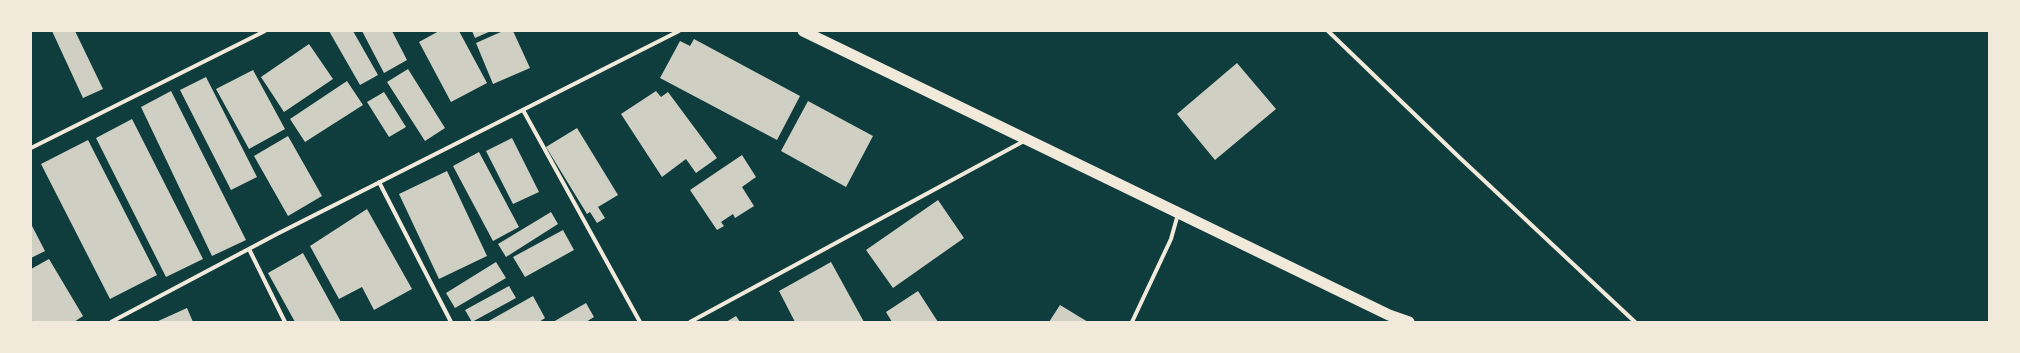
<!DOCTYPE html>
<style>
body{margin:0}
#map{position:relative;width:2020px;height:353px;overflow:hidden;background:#0f3d3e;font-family:Manrope,sans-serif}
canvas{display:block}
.frame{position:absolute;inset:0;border:32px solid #f1e9da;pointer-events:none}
</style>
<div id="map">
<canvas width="2020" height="353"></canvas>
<div class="frame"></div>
</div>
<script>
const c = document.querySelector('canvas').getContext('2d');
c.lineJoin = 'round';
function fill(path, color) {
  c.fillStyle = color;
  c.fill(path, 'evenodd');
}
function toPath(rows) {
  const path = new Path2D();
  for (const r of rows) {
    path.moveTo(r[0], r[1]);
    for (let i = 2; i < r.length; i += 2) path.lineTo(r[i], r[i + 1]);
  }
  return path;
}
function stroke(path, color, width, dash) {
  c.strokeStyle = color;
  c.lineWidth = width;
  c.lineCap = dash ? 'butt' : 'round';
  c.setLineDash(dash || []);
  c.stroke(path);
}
fill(toPath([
 [52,31,75,31,103,89,83,98],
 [329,31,353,31,378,75,360,85],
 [362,31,392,31,407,60,384,73],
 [439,31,459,31,487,83,451,102,419,42],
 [472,31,491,31,475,38],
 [503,31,513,31,530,68,493,84,476,43],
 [694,39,800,96,777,140,660,78,680,41,690,46],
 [309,44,333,79,284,112,261,77],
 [1237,63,1276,109,1215,160,1177,114],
 [408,69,445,128,425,141,387,82],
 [253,70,285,129,249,149,216,89],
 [206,77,257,177,231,190,180,90],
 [347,81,363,105,305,142,290,119],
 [171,91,246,240,212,256,141,107],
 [656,91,661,97,668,92,717,158,696,173,686,159,662,177,621,114],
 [384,92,406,127,389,137,367,102],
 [808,101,873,136,846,187,781,151],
 [132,119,203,259,166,277,96,138],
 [577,128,618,195,598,207,605,218,597,223,590,212,587,214,546,147],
 [288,136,322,196,288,216,254,156],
 [512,138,539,192,513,204,486,151],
 [88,140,157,275,110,299,41,164],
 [479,152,519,227,493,241,453,166],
 [742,155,756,177,742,187,754,206,735,218,733,214,721,222,724,226,717,230,690,190],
 [447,171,487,256,439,279,399,194],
 [938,200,964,238,893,288,866,250],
 [367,209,412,289,374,310,362,287,339,299,310,246],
 [551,212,558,224,506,257,498,244],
 [31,224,45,251,31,258],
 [563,230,574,250,525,277,513,257],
 [303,253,341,322,295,322,268,273],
 [49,259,83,316,74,322,33,322,31,319,31,269],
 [496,262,506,278,455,308,446,293],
 [831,262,864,322,795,322,779,291],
 [509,286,516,298,472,322,465,310],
 [918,291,938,322,892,322,886,312],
 [533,296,545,318,539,322,487,322],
 [586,303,594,317,586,322,553,322],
 [1060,305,1088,322,1049,322],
 [187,308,193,322,156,322],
 [736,316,740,322,726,322]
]), '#cfcfc3');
stroke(toPath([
 [1328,31,1460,158,1635,322],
 [523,110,640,322],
 [31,148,265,31],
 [379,182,451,322],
 [249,249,285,322],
 [111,322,277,234,679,31],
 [690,322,1024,141],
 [1132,322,1171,239,1178,214]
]), '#f1e9da', 4);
stroke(toPath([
 [803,31,1389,315,1409,322]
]), '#f1e9da', 11);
</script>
